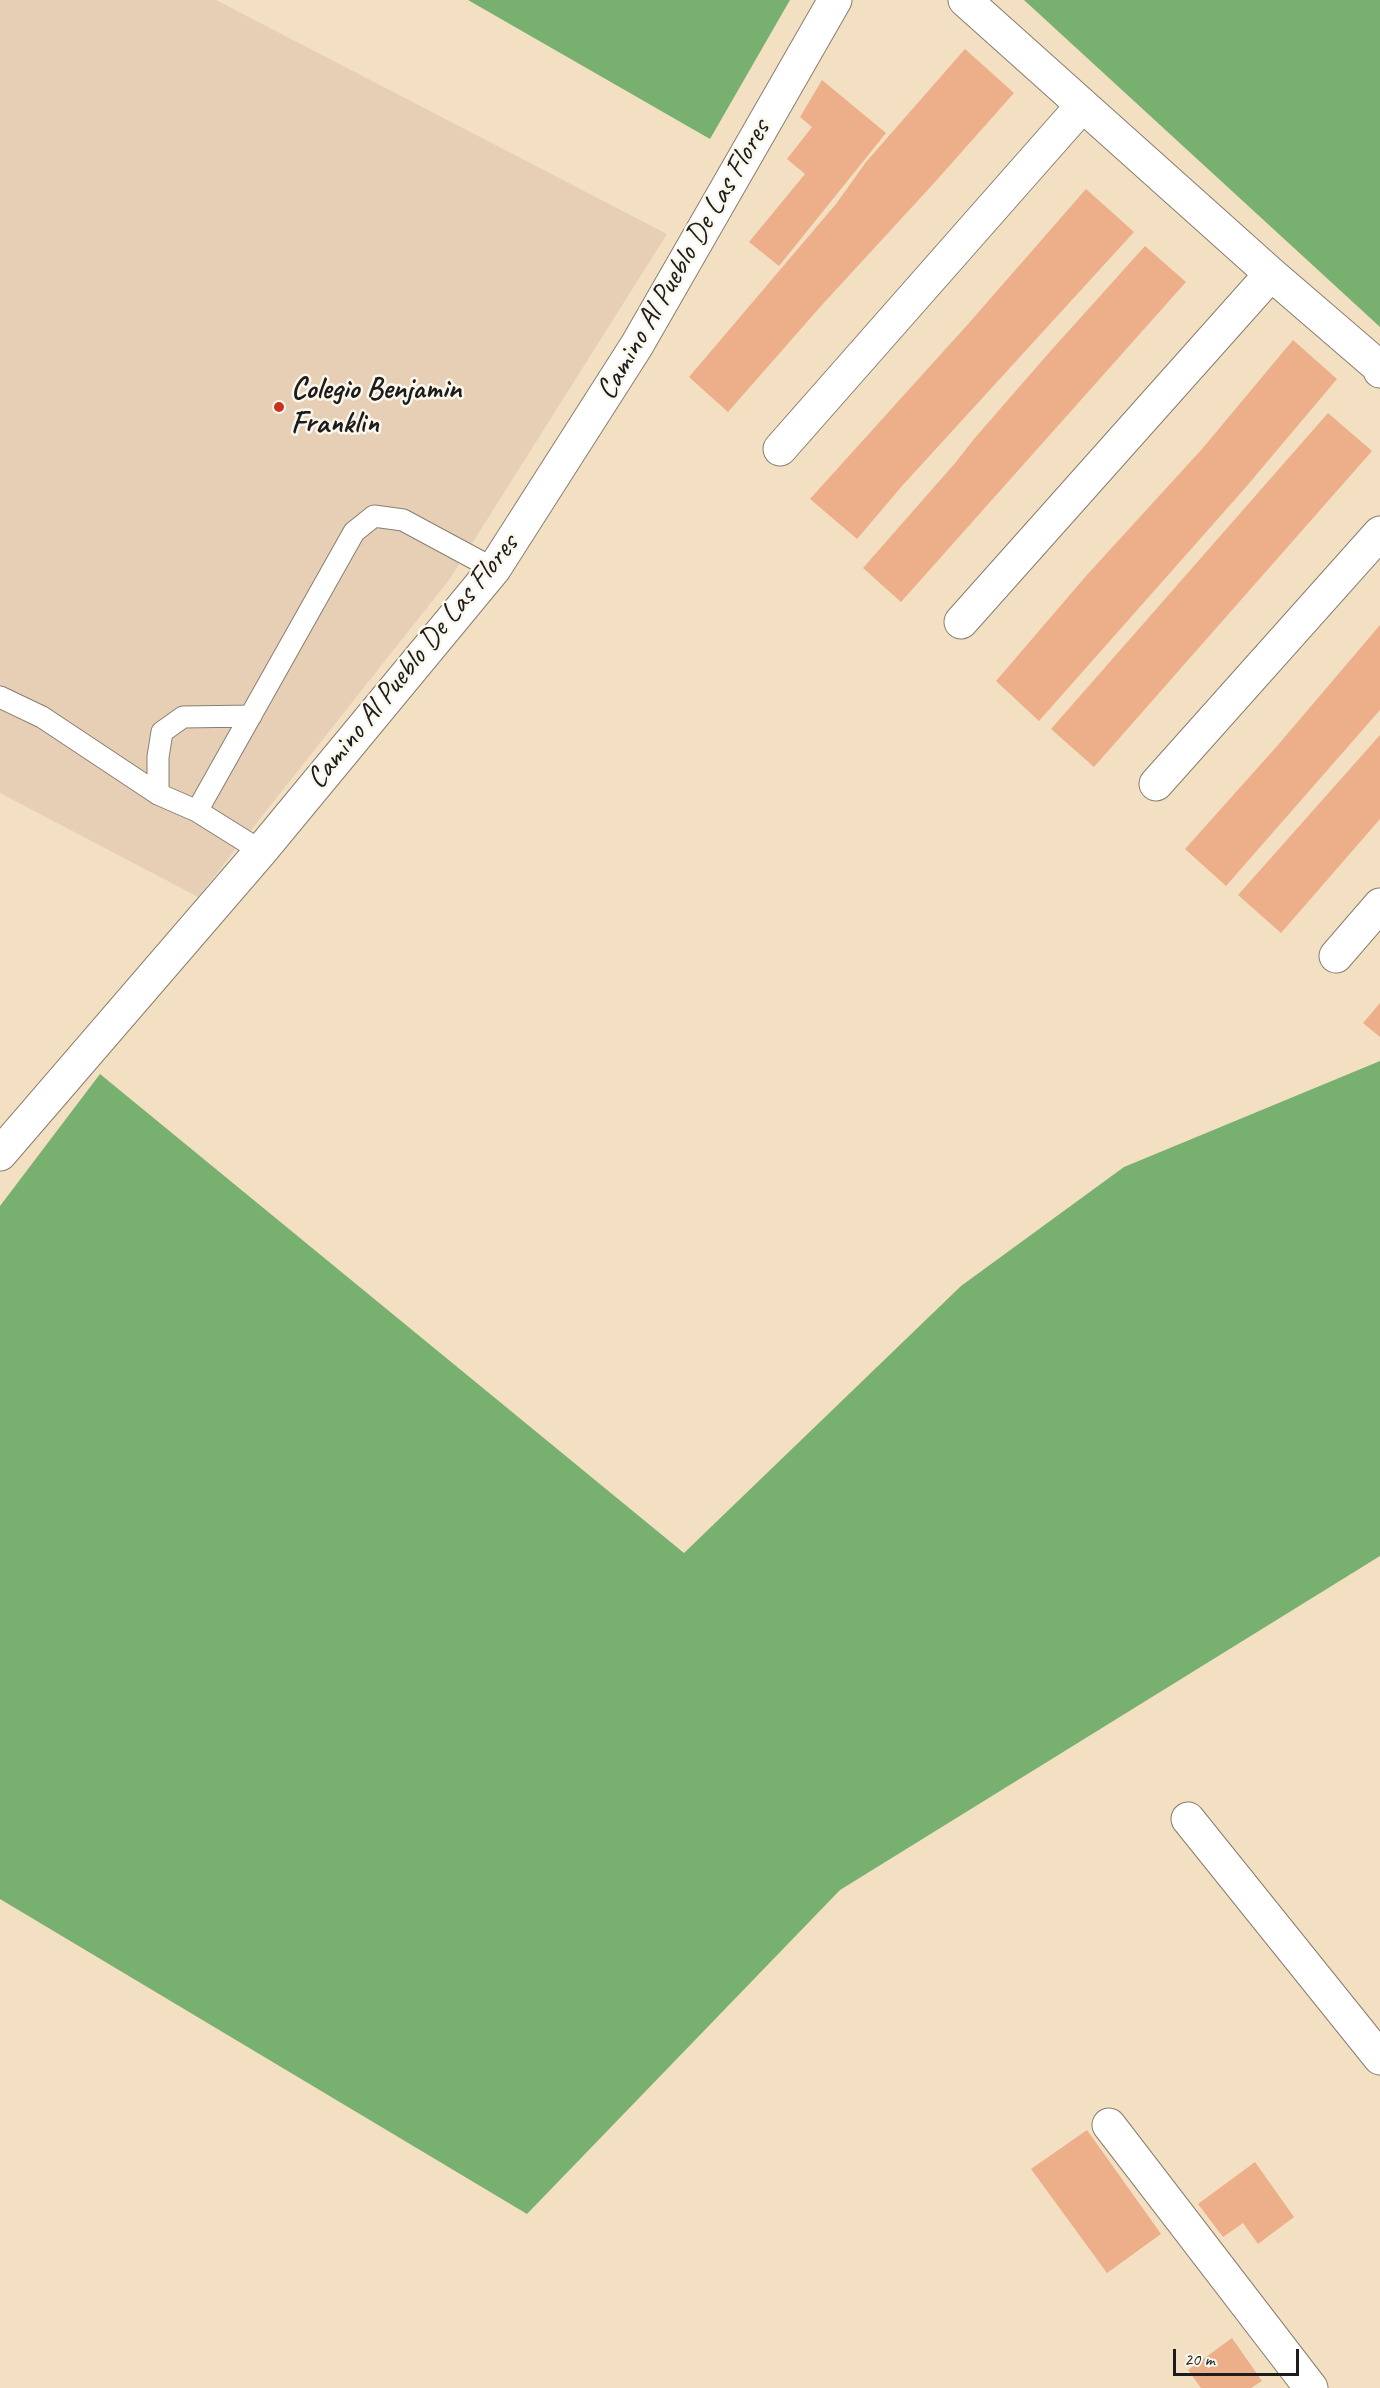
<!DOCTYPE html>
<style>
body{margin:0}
#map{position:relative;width:1380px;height:2388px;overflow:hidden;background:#f3dfc2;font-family:Caveat,sans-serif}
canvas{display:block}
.scale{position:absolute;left:1173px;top:2349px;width:126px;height:27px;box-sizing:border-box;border:3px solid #1c1c1c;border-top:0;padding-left:8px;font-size:18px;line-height:21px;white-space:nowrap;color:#1c1c1c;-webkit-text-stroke:4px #fbf7ec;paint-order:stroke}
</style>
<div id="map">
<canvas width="1380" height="2388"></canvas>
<div class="scale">20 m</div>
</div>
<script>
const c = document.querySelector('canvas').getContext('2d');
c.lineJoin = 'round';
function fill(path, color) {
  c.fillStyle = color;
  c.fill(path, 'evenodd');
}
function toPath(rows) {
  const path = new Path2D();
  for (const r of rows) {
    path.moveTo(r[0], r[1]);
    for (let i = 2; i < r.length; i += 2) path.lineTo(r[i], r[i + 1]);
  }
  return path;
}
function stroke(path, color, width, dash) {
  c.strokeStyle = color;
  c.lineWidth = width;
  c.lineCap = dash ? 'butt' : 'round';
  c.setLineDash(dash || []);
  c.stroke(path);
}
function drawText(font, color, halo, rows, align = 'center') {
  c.font = font + ' Caveat,sans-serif';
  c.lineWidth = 5;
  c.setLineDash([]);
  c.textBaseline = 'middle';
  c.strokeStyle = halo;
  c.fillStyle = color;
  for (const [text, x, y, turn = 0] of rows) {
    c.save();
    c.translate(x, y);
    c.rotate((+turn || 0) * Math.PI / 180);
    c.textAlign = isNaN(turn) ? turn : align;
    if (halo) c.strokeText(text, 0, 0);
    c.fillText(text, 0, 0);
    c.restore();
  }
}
fill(toPath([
 [0,0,216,0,667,234,449,580,198,897,0,793]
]), '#e7cfb6');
fill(toPath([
 [468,0,790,0,710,139],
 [1024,0,1380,0,1380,327],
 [1380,1061,1380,1556,840,1890,527,2214,0,1899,0,1206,100,1074,684,1553,961,1286,1124,1167]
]), '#78b16f');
fill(toPath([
 [965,49,1014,93,935,182,821,306,728,412,689,377,836,204,866,162],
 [822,80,886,133,779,266,749,242,805,174,787,159,812,127,800,117],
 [1086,189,1134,232,902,486,857,539,810,499,969,323],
 [1145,246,1186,282,901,602,863,568,956,462,974,439,1047,355],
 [1293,340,1337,379,1246,487,1039,721,996,681,1086,576,1202,449],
 [1328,413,1372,451,1094,767,1051,729],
 [1380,625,1380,710,1226,886,1185,849,1278,745],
 [1380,735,1380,819,1281,933,1238,895],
 [1380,1003,1380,1037,1363,1023],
 [1087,2130,1161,2234,1107,2273,1031,2169],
 [1255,2162,1294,2217,1258,2244,1243,2223,1223,2237,1198,2204],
 [1232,2338,1262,2381,1251,2388,1201,2388,1188,2370]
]), '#edaf89');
const service = toPath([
 [0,697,42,717,158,794,197,811,261,851],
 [158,794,158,757,162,732,183,717,251,716],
 [197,811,354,532,374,516,403,520,494,569]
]);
const minor = toPath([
 [965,0,1271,274,1379,367,1380,371],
 [780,449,1082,106],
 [961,622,1271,274],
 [1156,784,1380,533],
 [1336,956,1380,905],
 [0,1154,261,851,494,569,637,345,835,0],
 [1188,1819,1380,2058],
 [1109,2125,1311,2388]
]);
stroke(service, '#887e6f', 23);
stroke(minor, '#887e6f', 35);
stroke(service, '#fff', 21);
stroke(minor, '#fff', 33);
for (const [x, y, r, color] of [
 [279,407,6,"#c8321e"]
]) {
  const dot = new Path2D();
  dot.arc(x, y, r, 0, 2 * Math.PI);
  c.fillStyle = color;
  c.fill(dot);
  stroke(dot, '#fbf7ec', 2);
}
drawText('30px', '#1c1c1c', '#fbf7ec', [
 ["Camino Al Pueblo De Las Flores",684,260,-60],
 ["Camino Al Pueblo De Las Flores",413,662,-51]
]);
drawText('bold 30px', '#1c1c1c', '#fbf7ec', [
 ["Colegio Benjamin",291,390],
 ["Franklin",291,424]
], 'left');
</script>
